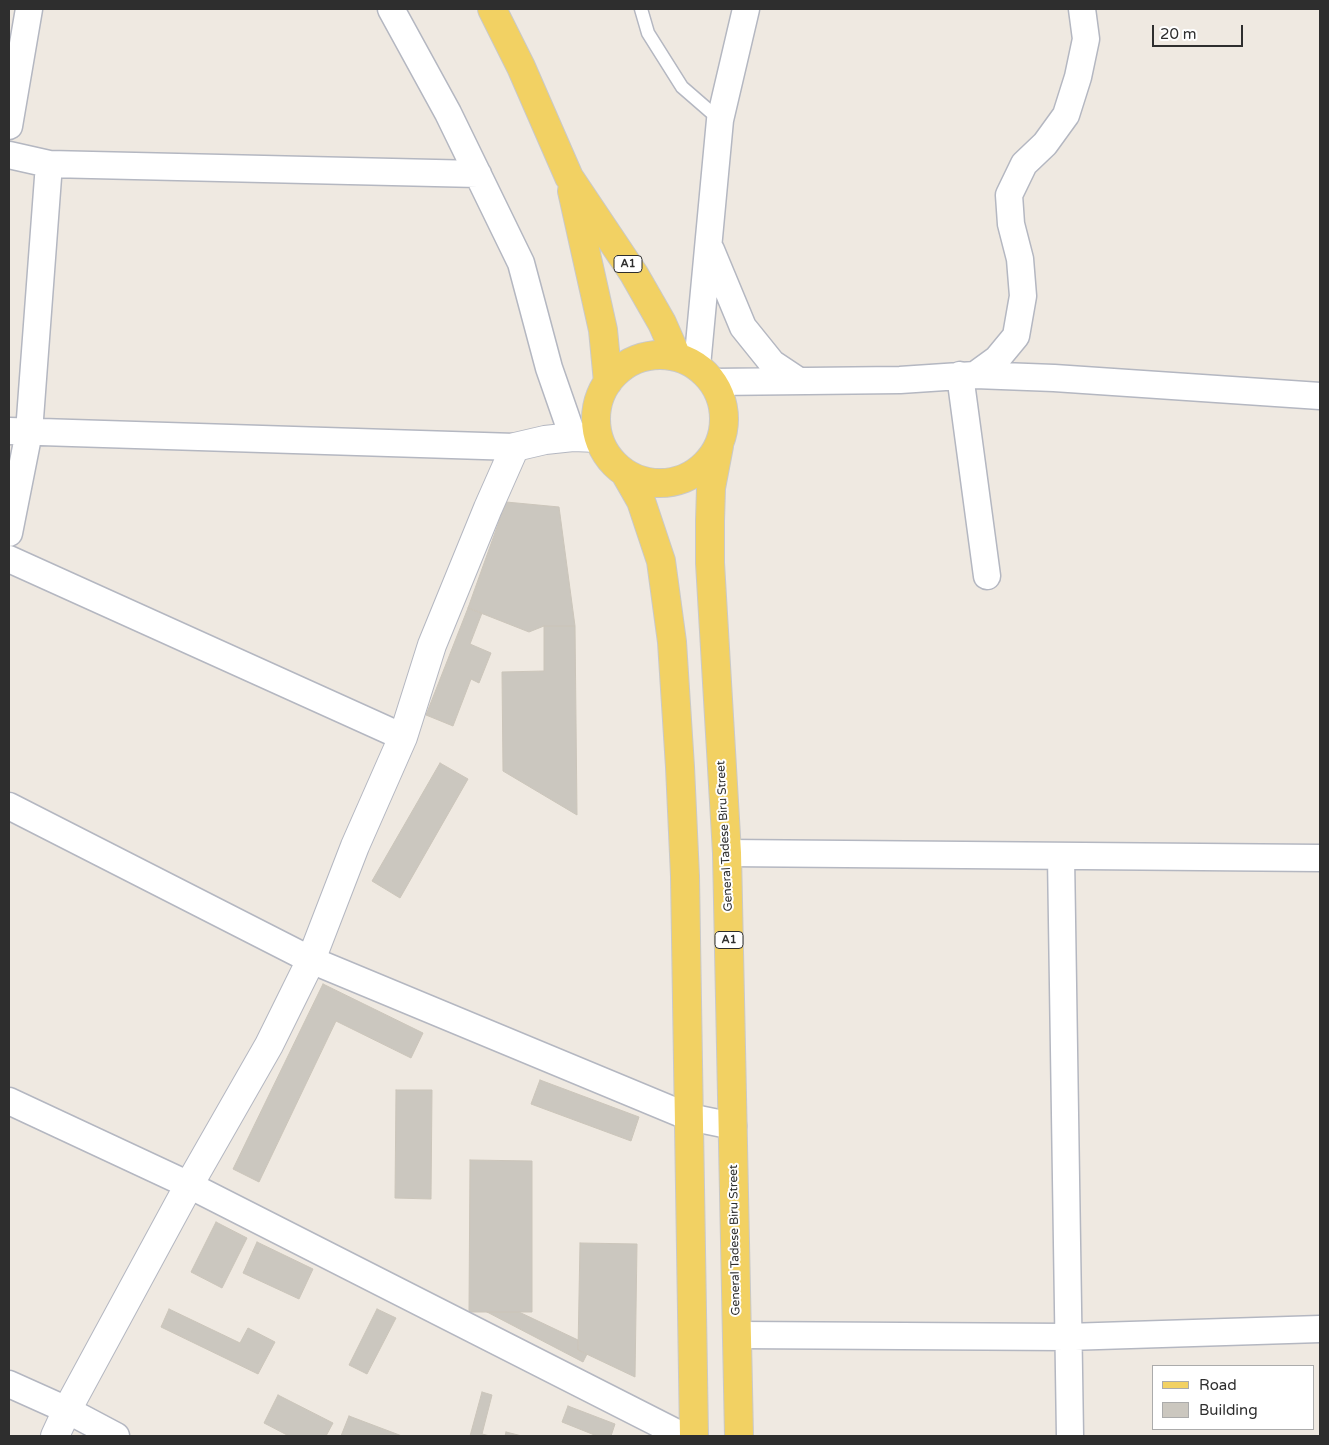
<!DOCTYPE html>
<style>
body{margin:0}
#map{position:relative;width:1329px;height:1445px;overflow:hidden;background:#efe9e1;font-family:"Varela Round",sans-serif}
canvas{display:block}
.frame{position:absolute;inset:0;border:10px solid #2e2e2e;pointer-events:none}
.legend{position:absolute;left:1152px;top:1365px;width:162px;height:65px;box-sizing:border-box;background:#fff;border:1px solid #ababab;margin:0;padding:6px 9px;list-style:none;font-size:15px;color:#2e2e2e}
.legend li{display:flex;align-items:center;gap:10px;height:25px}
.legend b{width:25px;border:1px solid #ababab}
.scale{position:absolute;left:1152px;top:25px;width:91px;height:22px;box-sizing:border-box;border:2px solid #2e2e2e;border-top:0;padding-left:6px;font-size:15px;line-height:18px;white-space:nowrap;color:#2e2e2e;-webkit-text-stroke:4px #fff;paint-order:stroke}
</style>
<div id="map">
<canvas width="1329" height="1445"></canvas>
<div class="frame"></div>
<ul class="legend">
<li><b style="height:6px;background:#f2d163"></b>Road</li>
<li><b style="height:14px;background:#cbc7bf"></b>Building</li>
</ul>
<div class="scale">20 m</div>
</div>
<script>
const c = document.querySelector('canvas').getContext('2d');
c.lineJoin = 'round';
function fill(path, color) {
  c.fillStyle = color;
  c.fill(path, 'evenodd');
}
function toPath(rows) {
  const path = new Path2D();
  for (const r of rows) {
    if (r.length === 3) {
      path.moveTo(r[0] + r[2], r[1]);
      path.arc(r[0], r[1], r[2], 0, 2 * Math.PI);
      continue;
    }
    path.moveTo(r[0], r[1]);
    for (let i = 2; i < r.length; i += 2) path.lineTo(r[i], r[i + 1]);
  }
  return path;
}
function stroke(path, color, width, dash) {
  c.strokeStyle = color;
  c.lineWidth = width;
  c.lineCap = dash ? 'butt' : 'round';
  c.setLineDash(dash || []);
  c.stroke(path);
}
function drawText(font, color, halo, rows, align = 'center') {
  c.font = font + ' "Varela Round",sans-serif';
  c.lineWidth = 4;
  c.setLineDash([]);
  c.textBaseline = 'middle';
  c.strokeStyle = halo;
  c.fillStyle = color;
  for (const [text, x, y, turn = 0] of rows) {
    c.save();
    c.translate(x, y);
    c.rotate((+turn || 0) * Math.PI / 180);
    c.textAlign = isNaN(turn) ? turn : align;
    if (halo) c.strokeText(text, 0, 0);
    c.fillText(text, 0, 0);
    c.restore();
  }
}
const building = toPath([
 [506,502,559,507,575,626,544,626,529,632,468,608,506,502],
 [468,608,482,613,470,644,491,653,479,683,471,679,453,726,426,715,468,608],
 [544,626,575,626,577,815,503,771,502,672,544,671,544,626],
 [440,763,468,779,400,898,372,881,440,763],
 [323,984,423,1033,411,1058,336,1021,259,1182,233,1169,323,984],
 [540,1080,639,1117,631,1141,531,1104,540,1080],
 [396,1090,432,1090,431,1199,395,1198,396,1090],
 [470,1160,532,1161,532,1312,469,1312,470,1160],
 [216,1222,247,1238,222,1288,191,1272,216,1222],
 [257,1242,313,1269,299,1299,243,1273,257,1242],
 [580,1243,637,1244,635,1377,578,1350,580,1243],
 [169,1309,240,1343,248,1328,275,1342,258,1374,161,1327,169,1309],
 [377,1309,396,1318,367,1374,349,1365,377,1309],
 [487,1312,519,1312,578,1340,578,1350,587,1354,583,1362,487,1312],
 [482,1392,492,1395,482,1434,490,1436,470,1436,482,1392],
 [278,1395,333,1423,326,1436,289,1436,264,1423,278,1395],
 [568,1406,615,1424,611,1436,597,1436,562,1422,568,1406],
 [349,1416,402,1436,341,1436,349,1416],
 [506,1432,522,1436,505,1436,506,1432]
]);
fill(building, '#cbc7bf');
stroke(building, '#cbc5ba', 1);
const service = toPath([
 [641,9,648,33,682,87,720,120]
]);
const minor = toPath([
 [391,9,448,113,521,263,549,368,573,437],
 [9,126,29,9],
 [9,155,49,164,478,174],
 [711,250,743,327,772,363,799,381],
 [697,366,720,120,746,9],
 [960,375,987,576],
 [975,375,997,359,1016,336,1023,296,1020,259,1011,224,1009,195,1024,164,1045,144,1066,115,1078,77,1086,39,1082,9],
 [713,382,900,380,975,375,1054,378,1320,396],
 [9,431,515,447],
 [9,533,29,432,49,164],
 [9,559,403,737],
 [9,806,311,960,689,1117,733,1126],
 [727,853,1320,858],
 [1061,856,1070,1436],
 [9,1101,189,1185,683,1436],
 [737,1335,1067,1337,1320,1329],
 [9,1384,67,1410,116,1436]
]);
const tertiary = toPath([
 [55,1436,67,1410,189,1185,269,1045,311,960,355,846,403,737,432,645,488,508,515,447,545,440,573,437,598,438]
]);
const primary = toPath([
 [492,9,521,67,569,177,634,274,662,323,677,357],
 [572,191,603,330,608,382],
 [660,419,64],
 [719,446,711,488,710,521,710,563,727,853,739,1436],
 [625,473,641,501,661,561,672,642,680,767,685,876,694,1436]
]);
stroke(service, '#b4b7c1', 15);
stroke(minor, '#b4b7c1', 29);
stroke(tertiary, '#b4b7c1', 30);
stroke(primary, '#c9c9c9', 30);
stroke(service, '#fff', 12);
stroke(minor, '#fff', 26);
stroke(tertiary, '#fff', 28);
stroke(primary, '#f2d163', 28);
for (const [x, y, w] of [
 [628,264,28],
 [729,940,28]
]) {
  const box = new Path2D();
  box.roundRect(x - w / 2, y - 8.5, w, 17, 4);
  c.fillStyle = '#fff';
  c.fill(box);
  stroke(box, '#2e2e2e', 1);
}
drawText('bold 11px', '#2e2e2e', null, [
 ["A1",628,264],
 ["A1",729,940]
]);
drawText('12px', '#2e2e2e', '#fff', [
 ["General Tadese Biru Street",725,836,-93],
 ["General Tadese Biru Street",735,1240,-91]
]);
</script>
